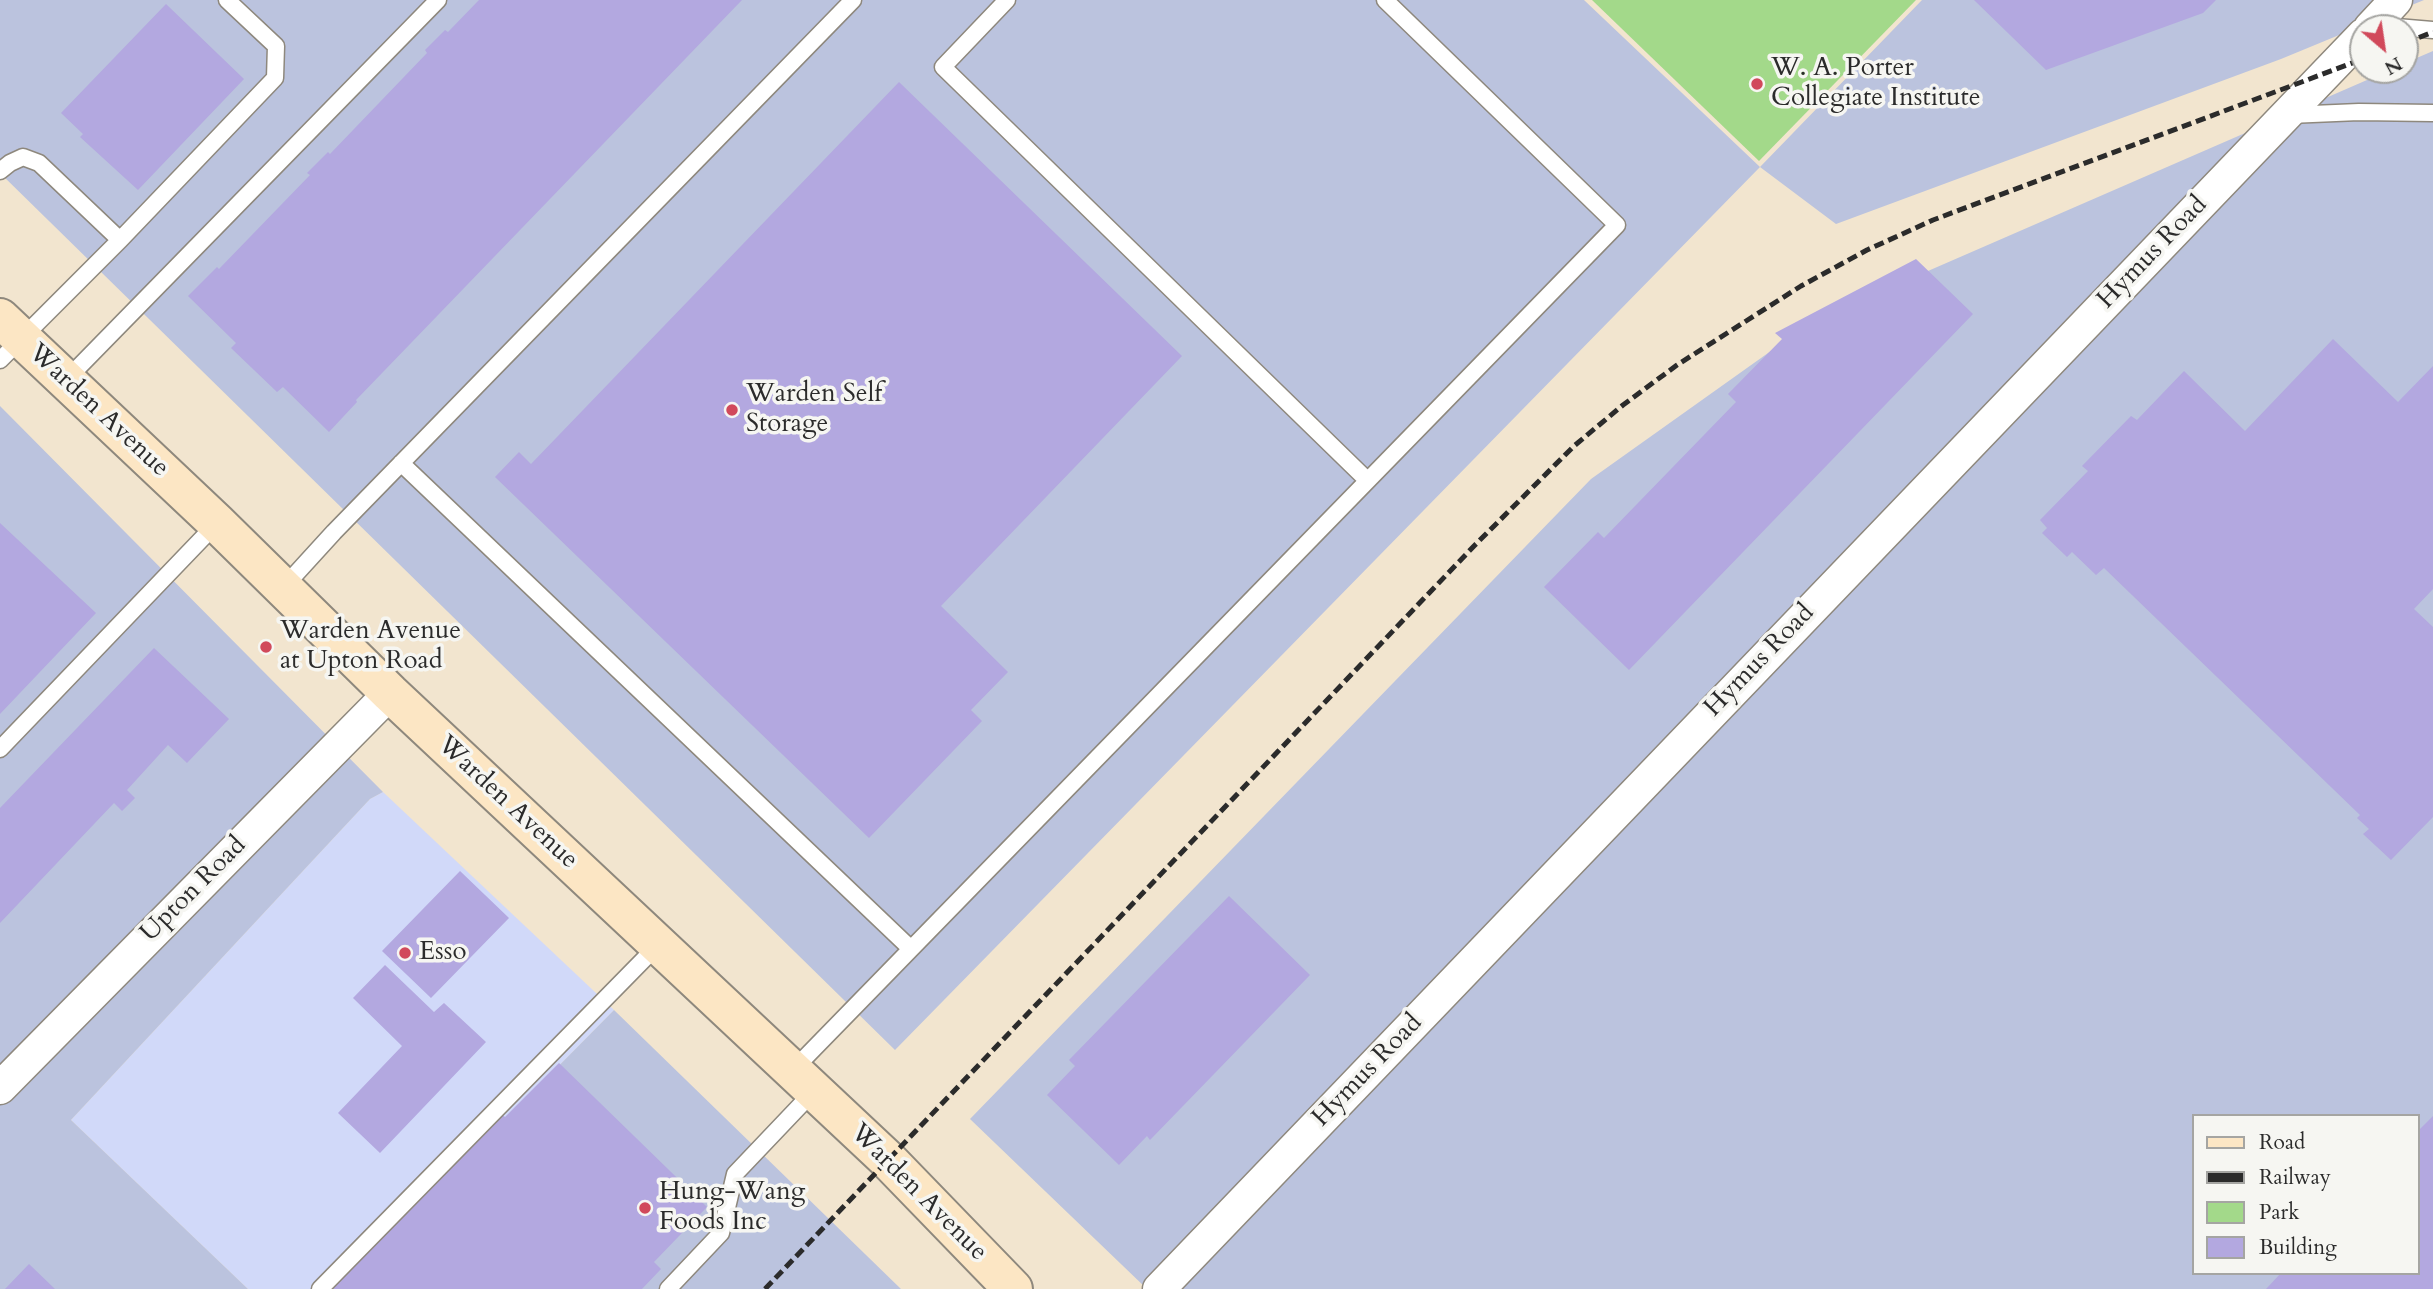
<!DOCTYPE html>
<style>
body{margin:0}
#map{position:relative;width:2433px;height:1289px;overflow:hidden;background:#f2e5cf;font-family:Cardo,serif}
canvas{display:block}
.legend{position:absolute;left:2192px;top:1114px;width:228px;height:161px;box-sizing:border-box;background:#f6f6f2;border:2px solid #a5a5a2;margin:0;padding:9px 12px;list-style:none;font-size:21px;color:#2b2b2b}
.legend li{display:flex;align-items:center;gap:14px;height:35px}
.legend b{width:35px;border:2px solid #a5a5a2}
.north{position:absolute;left:2349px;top:14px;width:70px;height:70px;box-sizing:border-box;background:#f6f6f2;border:2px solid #a5a5a2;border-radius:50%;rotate:151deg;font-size:19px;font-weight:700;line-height:28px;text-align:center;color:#2b2b2b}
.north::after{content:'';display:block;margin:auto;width:24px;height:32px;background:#d1495b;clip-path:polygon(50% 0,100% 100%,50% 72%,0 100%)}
</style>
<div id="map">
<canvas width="2433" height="1289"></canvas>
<ul class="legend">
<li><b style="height:9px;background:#fce6c4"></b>Road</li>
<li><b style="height:9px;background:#2b2b2b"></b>Railway</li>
<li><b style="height:19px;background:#a3d98a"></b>Park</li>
<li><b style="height:19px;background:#b3a8e0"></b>Building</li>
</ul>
<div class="north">N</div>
</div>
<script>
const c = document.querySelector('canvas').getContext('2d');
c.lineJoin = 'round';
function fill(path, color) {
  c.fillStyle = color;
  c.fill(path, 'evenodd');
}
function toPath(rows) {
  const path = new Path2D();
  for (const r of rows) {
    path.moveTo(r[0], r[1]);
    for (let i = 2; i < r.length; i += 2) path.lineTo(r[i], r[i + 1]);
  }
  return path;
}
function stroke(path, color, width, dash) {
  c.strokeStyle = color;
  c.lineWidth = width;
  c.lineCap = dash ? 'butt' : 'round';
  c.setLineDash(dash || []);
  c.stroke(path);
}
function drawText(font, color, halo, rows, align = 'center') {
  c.font = font + ' Cardo,serif';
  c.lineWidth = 7;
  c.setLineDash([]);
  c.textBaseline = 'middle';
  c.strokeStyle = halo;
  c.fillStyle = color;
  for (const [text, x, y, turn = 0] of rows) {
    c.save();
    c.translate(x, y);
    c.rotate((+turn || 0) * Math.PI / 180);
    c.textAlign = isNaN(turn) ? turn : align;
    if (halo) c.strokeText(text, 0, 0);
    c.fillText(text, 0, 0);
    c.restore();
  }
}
fill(toPath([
 [383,792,614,1010,338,1289,248,1289,71,1120,370,799]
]), '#d1d9f9');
fill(toPath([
 [0,0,1584,0,1760,167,1922,0,2424,0,2281,59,1836,224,1760,167,895,1050,0,173],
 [2433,51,2433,1289,1147,1289,970,1119,1591,479,1813,321,2390,70,2405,70,2405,63],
 [2193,1116,2417,1116,2417,1273,2193,1273],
 [0,406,383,792,370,799,71,1120,248,1289,0,1289],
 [614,1010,901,1289,338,1289]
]), '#bbc3de');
fill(toPath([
 [1592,0,1916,0,1759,161]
]), '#a3d98a');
fill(toPath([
 [479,0,742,0,356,400,357,402,329,432,283,387,277,392,231,348,236,343,188,296,217,267,219,269,310,175,307,173,328,152,330,154,427,53,425,50,445,30,448,32],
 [1974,0,2216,0,2203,13,2046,70],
 [166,4,244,79,138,190,80,137,83,134,61,113],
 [899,82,1182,356,941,606,1008,672,971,710,982,721,869,838,495,477,519,452,531,464],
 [1916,259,1973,314,1629,670,1544,587,1598,532,1604,538,1736,402,1728,394,1782,339,1775,333],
 [2333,339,2398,402,2433,366,2433,589,2414,609,2433,627,2433,817,2391,860,2363,834,2369,829,2357,818,2360,815,2104,568,2096,575,2072,552,2067,557,2042,533,2047,528,2040,520,2088,471,2082,466,2131,416,2137,420,2184,371,2245,431],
 [0,523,96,613,0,714],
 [154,648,229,719,187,763,168,745,127,790,135,798,122,811,114,803,0,923,0,808],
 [460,871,509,918,431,998,382,951],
 [1229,896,1310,975,1150,1140,1147,1136,1119,1165,1047,1095,1075,1066,1069,1060],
 [385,965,434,1012,444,1003,486,1042,380,1153,338,1113,402,1046,353,998],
 [559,1063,707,1207,654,1262,661,1269,642,1289,326,1289,498,1111,505,1117],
 [2433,1116,2433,1289,2266,1289,2281,1273,2417,1273,2417,1132],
 [29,1264,55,1289,5,1289]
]), '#b3a8e0');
const service = toPath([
 [1007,0,943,67,1367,480],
 [2373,25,2433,30],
 [2289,115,2359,112,2433,113],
 [0,171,10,163,23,157,39,163,120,240],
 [0,360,120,240,275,78,276,46,227,0],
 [66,380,438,0],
 [401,463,910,948],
 [282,589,334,532,853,0],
 [0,749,217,523],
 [792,1071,1617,225,1385,0],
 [320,1289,658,945],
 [668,1289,721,1233,735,1174,814,1091]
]);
const minor = toPath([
 [2370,28,2396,0],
 [0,1088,390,693],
 [1159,1289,2363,35]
]);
const secondary = toPath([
 [0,318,217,523,390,693,888,1160,1013,1289]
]);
stroke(service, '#8e887d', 19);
stroke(minor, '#8e887d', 35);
stroke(secondary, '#8e887d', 42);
stroke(service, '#fff', 16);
stroke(minor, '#fff', 32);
stroke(secondary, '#fce6c4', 38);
stroke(toPath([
 [2405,43,2433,32],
 [765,1289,1474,546,1574,446,1623,405,1677,365,1801,286,1867,250,1933,220,2363,59]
]), '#2b2b2b', 5, [10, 5]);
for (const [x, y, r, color] of [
 [1757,84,7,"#d1495b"],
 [732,410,7,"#d1495b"],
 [266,647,7,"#d1495b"],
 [405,953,7,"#d1495b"],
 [645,1208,7,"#d1495b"]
]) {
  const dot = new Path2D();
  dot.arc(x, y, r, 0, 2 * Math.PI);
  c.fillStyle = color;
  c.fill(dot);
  stroke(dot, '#f6f6f2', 2.5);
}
drawText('26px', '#2b2b2b', '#f6f6f2', [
 ["W. A. Porter",1771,69],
 ["Collegiate Institute",1771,99],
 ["Warden Self",746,395],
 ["Storage",746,425],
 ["Warden Avenue",280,632],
 ["at Upton Road",280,662],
 ["Esso",419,953],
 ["Hung-Wang",659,1193],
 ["Foods Inc",659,1223]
], 'left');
drawText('26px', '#2b2b2b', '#f6f6f2', [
 ["Hymus Road",2153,253,-46],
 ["Warden Avenue",98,411,43],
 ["Hymus Road",1760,661,-46],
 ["Warden Avenue",507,803,43],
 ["Upton Road",194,890,-45],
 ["Hymus Road",1368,1071,-46],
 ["Warden Avenue",918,1193,45]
]);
</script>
